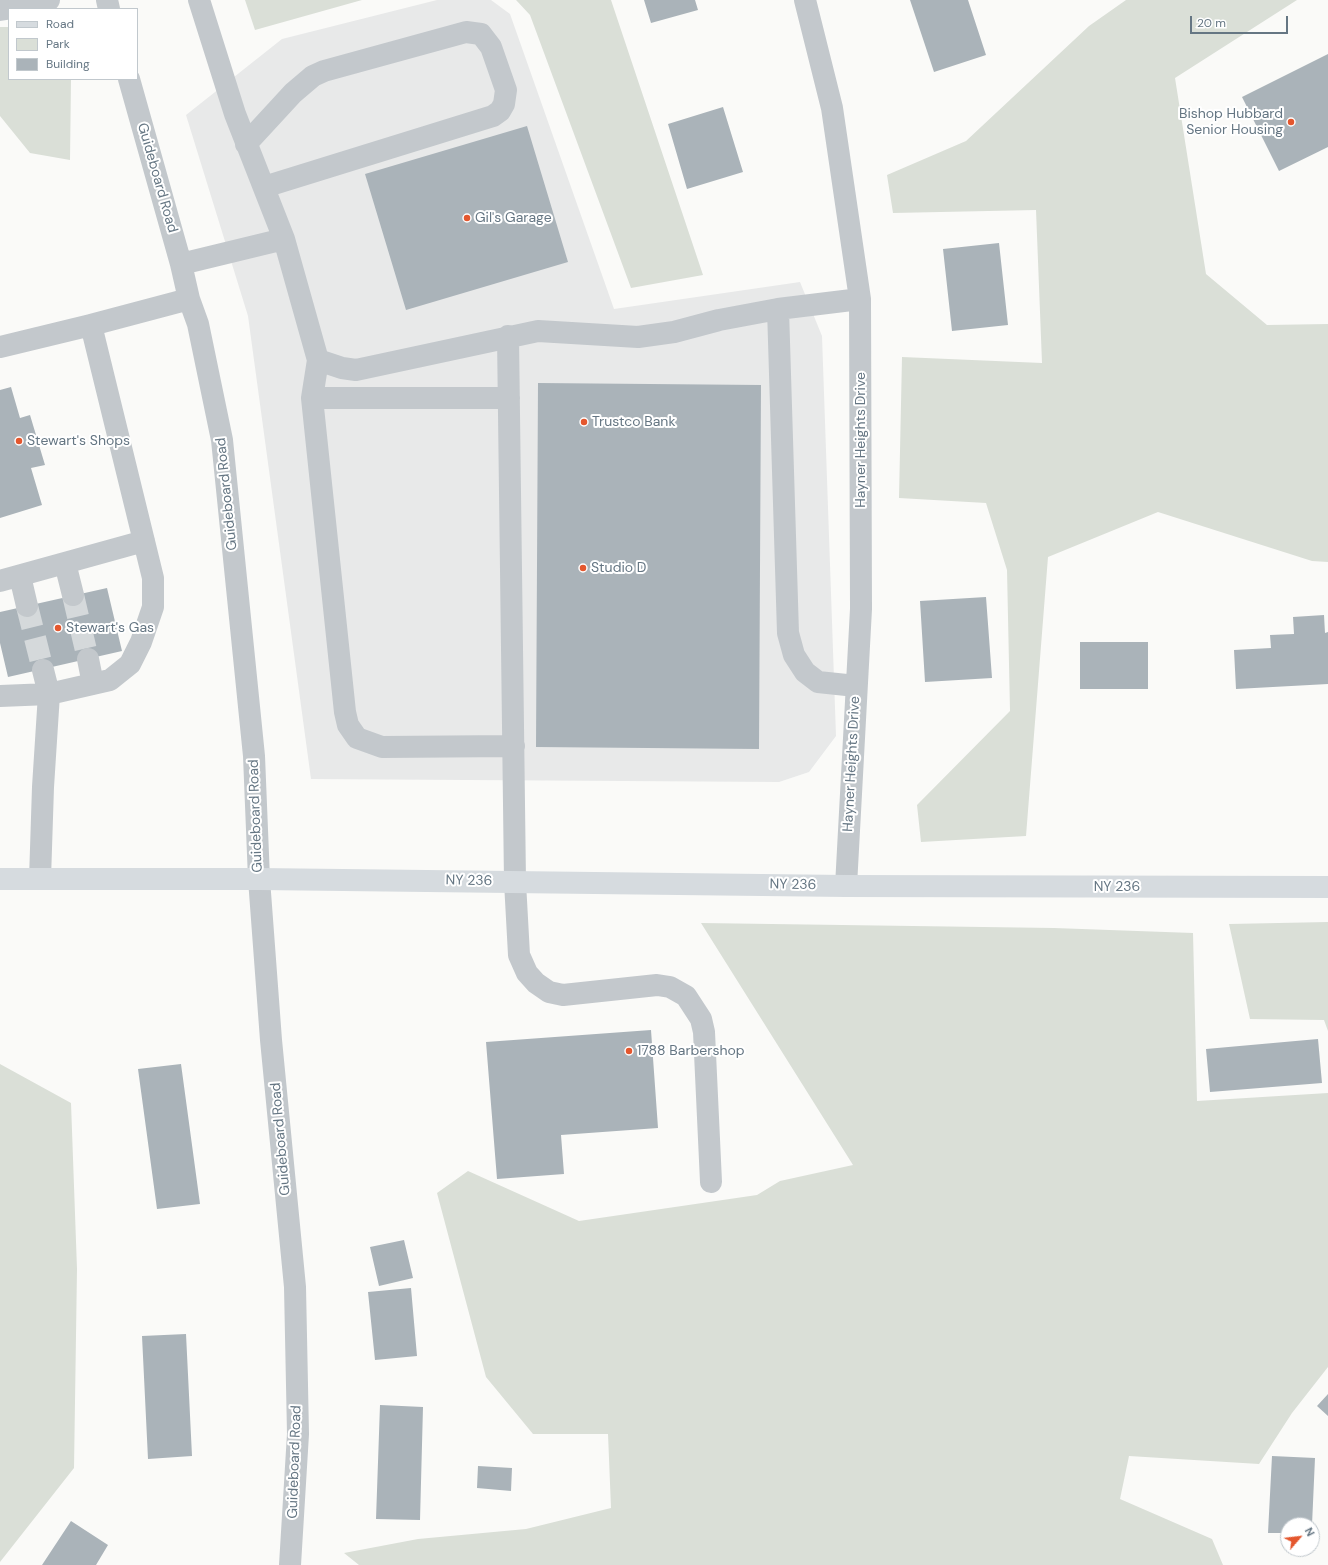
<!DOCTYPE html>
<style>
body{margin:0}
#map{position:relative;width:1328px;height:1565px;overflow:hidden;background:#fafaf8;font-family:"DM Sans",sans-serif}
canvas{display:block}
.legend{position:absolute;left:8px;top:8px;width:130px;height:72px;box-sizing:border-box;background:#fff;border:1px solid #c1c8cd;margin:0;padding:5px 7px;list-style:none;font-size:12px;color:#657683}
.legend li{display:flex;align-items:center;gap:8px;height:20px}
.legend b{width:20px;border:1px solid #c1c8cd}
.north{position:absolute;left:1280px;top:1517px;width:40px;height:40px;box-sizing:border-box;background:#fff;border:1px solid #c1c8cd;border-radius:50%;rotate:62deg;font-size:11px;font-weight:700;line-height:16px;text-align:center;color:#657683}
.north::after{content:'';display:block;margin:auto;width:14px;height:18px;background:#e4572e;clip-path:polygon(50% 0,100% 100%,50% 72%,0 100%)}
.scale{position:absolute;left:1190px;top:16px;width:98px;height:18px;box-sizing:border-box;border:2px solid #657683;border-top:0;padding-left:5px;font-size:12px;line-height:14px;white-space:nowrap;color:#657683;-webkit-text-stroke:3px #fff;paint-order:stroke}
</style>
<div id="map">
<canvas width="1328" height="1565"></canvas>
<ul class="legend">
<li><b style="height:5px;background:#d6dbdf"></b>Road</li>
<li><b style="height:11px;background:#dadfd7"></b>Park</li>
<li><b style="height:11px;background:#aab3b9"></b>Building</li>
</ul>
<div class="north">N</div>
<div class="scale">20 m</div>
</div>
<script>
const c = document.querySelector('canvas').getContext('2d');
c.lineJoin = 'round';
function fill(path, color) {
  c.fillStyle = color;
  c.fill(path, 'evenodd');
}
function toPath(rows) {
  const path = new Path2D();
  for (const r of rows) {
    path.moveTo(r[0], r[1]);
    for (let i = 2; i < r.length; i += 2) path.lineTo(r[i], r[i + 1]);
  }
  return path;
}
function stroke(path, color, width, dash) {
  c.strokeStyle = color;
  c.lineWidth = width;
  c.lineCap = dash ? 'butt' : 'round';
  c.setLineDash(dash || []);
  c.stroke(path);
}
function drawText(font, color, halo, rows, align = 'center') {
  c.font = font + ' "DM Sans",sans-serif';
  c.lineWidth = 4;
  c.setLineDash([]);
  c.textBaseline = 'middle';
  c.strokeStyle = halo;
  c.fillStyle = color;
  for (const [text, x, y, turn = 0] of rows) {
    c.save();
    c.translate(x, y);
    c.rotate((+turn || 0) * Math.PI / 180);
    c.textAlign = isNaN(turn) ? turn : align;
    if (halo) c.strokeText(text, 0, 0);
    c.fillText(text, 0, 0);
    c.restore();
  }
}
fill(toPath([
 [437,0,491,0,510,14,614,309,800,282,822,336,836,736,809,772,779,782,311,779,248,316,186,115,282,39]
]), '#e8e9e9');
fill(toPath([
 [245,0,362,0,255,30],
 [516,0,611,0,703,275,631,288,530,15],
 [1126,0,1297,0,1175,78,1206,274,1267,325,1328,324,1328,562,1312,561,1158,512,1048,557,1026,836,921,842,917,805,1010,711,1007,570,986,503,899,498,902,357,1042,363,1036,210,893,213,887,175,966,141,1089,26],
 [0,27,9,27,9,79,71,79,70,160,30,153,0,116],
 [1328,922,1328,1031,1324,1020,1250,1019,1229,924],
 [701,923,1054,928,1193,933,1197,1101,1328,1093,1328,1367,1292,1413,1259,1464,1129,1456,1120,1499,1212,1539,1223,1565,359,1565,344,1553,418,1539,526,1529,611,1508,608,1434,533,1434,486,1377,437,1193,468,1171,579,1221,757,1195,780,1181,853,1165],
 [0,1064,71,1103,77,1269,74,1468,0,1562]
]), '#dadfd7');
fill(toPath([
 [644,0,695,0,698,10,651,23],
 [910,0,968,0,986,55,934,72],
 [1328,54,1328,147,1279,171,1242,97],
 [723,107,743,172,687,189,668,124],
 [527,126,568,262,406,310,365,174],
 [999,243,1008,325,952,331,943,249],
 [538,383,761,385,759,749,536,747],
 [11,387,20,418,30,415,45,465,31,468,42,505,0,518,0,390],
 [107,588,122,651,8,677,0,643,0,612],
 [986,597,992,678,925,682,920,601],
 [1324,615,1325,633,1328,632,1328,684,1236,689,1234,650,1271,648,1270,635,1294,634,1293,617],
 [1080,642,1148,642,1148,689,1080,689],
 [651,1030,658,1128,561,1135,564,1174,497,1179,486,1042],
 [1318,1039,1322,1083,1210,1092,1206,1049],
 [181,1064,200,1204,157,1209,138,1069],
 [404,1240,413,1278,379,1286,370,1247],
 [411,1288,417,1356,375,1360,368,1292],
 [186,1334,192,1456,148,1459,142,1336],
 [1328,1394,1328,1416,1317,1406],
 [380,1405,423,1407,420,1520,376,1519],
 [1272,1456,1315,1458,1312,1525,1288,1525,1288,1533,1268,1533],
 [478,1466,512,1468,511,1491,477,1488],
 [71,1521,108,1545,96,1565,42,1565]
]), '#aab3b9');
stroke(toPath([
 [73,595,88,659],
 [27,606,43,670]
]), '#d5d9db', 22, [22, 11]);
stroke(toPath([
 [17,0,19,7,49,0],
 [107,0,109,9],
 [199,0,235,114,284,239,318,360,342,368,356,370,538,331,638,337,674,332,719,320,778,309,860,299],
 [805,0,832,108,860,299,861,609,846,886],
 [0,10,19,7],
 [129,79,181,264,189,299,198,324,222,440,254,756,259,879,271,1040,295,1287,298,1434,290,1565],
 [246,144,293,93,313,76,324,71,466,32,481,34,491,47,506,90,504,104,500,111,493,116,264,187],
 [181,264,284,239],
 [778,309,788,633,794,655,805,672,818,682,856,686],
 [508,336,515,882,519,955,527,973,536,983,549,992,563,995,657,985,670,987,686,996,701,1019,704,1032,711,1182],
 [0,347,91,325],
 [318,360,312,398,345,712,348,725,357,738,382,747,514,746],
 [312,398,509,398],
 [65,563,73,595],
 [20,576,27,606],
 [0,581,144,541],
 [88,659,93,684],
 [0,696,49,694,43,670],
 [40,879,43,787,49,694,110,680,130,664,141,642,153,607,153,578,91,325,189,299]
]), '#c3c8cc', 22);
stroke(toPath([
 [0,879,259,879,846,886,1328,887]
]), '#d6dbdf', 22);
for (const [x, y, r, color] of [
 [1291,122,4,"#e4572e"],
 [467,218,4,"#e4572e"],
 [584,422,4,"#e4572e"],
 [19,441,4,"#e4572e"],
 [583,568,4,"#e4572e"],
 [58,628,4,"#e4572e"],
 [629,1051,4,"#e4572e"]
]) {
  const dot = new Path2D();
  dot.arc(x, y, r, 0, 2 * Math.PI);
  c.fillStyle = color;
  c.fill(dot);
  stroke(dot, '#fff', 1.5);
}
drawText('14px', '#657683', '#fff', [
 ["Bishop Hubbard",1283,114,"right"],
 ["Senior Housing",1283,130,"right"],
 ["Gil's Garage",475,218],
 ["Trustco Bank",592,422],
 ["Stewart's Shops",27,441],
 ["Studio D",591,568],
 ["Stewart's Gas",66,628],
 ["1788 Barbershop",637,1051]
], 'left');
drawText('14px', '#657683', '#fff', [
 ["Guideboard Road",157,178,74],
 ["Hayner Heights Drive",861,440,-90],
 ["Guideboard Road",227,494,-96],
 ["Hayner Heights Drive",852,764,-87],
 ["Guideboard Road",256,816,-92],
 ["NY 236",469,881,1],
 ["NY 236",793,885,1],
 ["NY 236",1117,887],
 ["Guideboard Road",281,1139,-95],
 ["Guideboard Road",295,1462,-88]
]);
</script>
